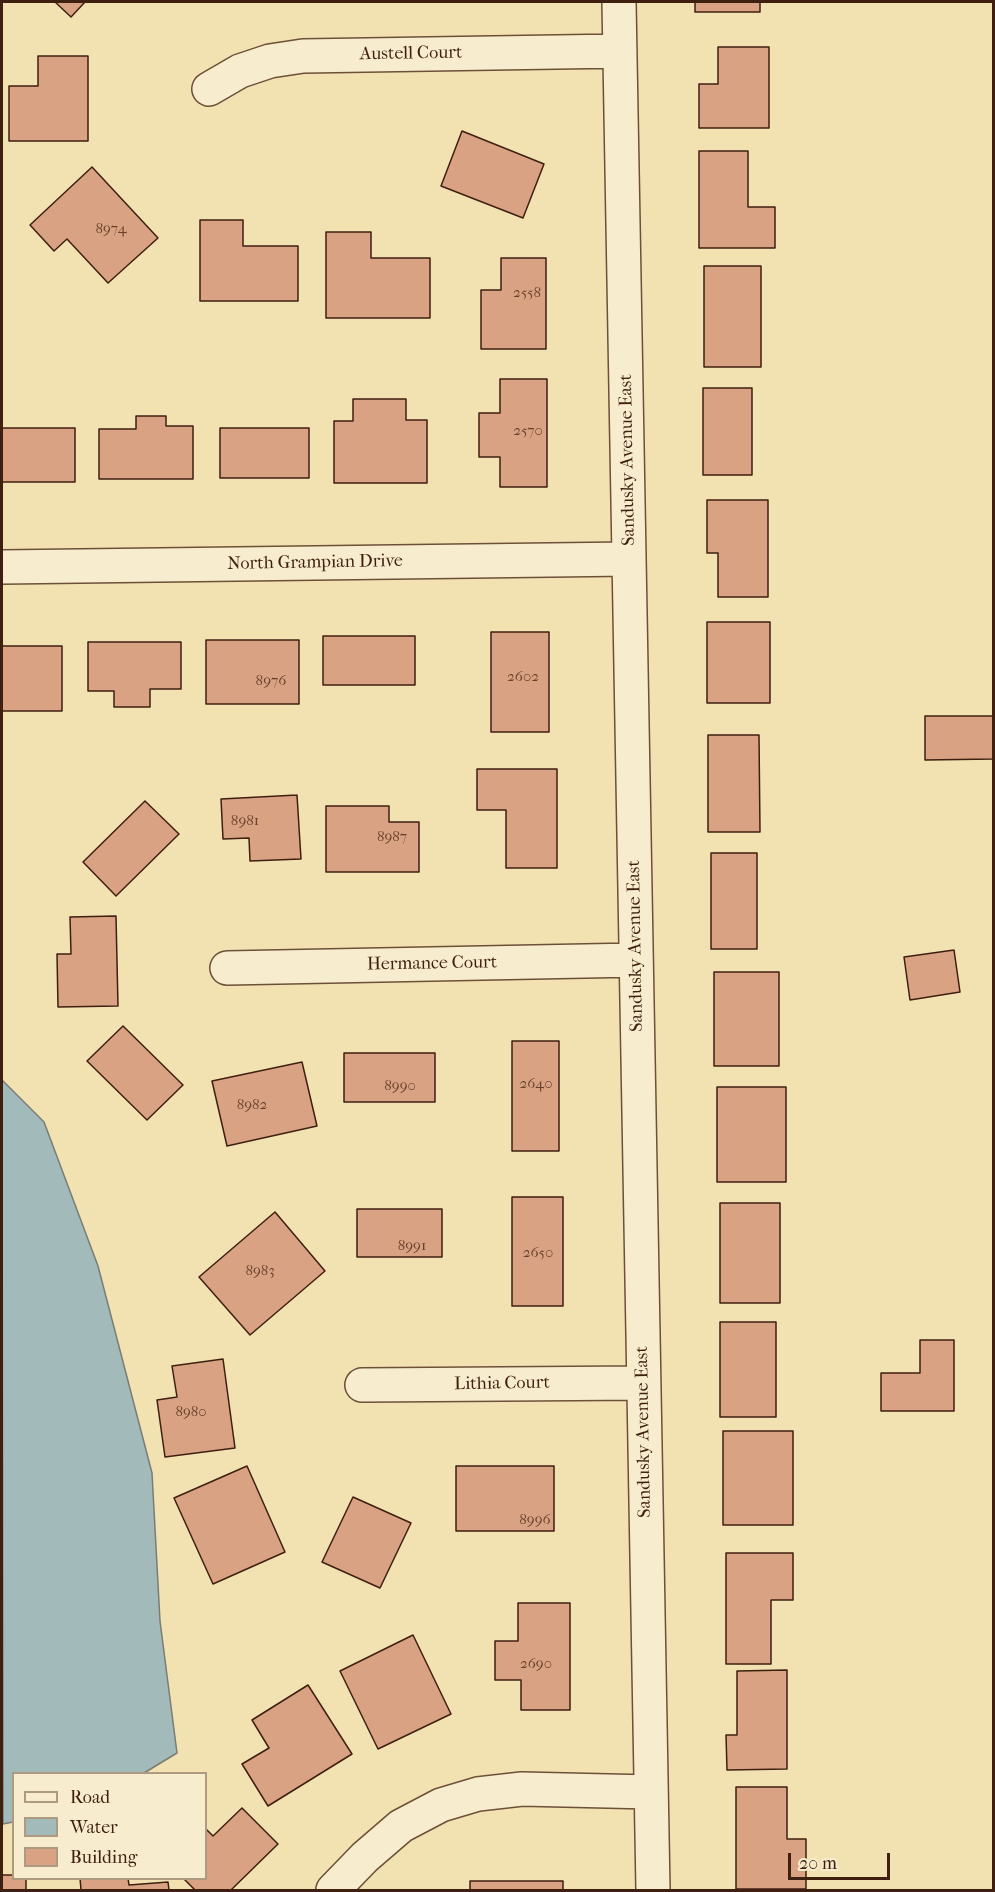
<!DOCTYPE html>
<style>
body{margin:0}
#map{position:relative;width:995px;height:1892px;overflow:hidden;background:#f2e2b2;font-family:"IM FELL French Canon",serif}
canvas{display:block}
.frame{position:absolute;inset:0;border:3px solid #3f1f10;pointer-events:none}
.legend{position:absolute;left:12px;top:1772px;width:195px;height:108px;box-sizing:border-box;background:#f7eccd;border:2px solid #ad9a81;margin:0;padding:8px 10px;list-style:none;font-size:18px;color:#3f1f10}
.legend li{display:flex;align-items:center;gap:12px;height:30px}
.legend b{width:30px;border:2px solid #ad9a81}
.scale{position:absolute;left:788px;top:1853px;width:102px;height:27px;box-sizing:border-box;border:3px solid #3f1f10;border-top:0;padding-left:8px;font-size:18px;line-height:21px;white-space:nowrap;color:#3f1f10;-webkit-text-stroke:4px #f7eccd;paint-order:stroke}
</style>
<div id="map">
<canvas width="995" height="1892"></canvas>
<div class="frame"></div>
<ul class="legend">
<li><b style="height:8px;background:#f7eccd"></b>Road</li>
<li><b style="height:16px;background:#a2bab9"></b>Water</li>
<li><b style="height:16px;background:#d9a282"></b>Building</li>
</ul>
<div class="scale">20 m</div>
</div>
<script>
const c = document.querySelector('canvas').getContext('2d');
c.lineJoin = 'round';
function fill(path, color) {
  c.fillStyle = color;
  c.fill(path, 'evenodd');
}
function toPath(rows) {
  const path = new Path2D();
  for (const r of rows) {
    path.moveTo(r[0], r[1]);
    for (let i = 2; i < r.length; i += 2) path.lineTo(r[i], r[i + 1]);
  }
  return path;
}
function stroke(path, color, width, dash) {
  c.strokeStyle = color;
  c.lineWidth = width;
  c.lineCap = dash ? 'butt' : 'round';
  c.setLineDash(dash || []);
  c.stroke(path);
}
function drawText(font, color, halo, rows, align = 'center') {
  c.font = font + ' "IM FELL French Canon",serif';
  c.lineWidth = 4.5;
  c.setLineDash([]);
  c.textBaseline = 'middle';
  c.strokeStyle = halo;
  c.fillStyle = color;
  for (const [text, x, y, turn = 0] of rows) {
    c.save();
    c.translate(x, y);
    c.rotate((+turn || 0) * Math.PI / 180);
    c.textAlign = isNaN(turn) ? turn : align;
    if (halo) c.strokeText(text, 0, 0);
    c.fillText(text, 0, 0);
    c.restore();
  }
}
const water = toPath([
 [2,1080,44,1122,98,1266,152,1473,160,1621,177,1753,144,1773,14,1774,13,1822,3,1824,2,1080]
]);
fill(water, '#a2bab9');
stroke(water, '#7a7c75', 1.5);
const building = toPath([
 [55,2,85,2,71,17,55,2],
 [695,2,760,2,760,12,695,12,695,2],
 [718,47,769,47,769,128,699,128,699,84,718,84,718,47],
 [38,56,88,56,88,141,9,141,9,86,38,86,38,56],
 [462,131,544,164,523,218,441,186,462,131],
 [699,151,748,151,748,207,775,207,775,248,699,248,699,151],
 [92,167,158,238,108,283,67,239,54,251,30,225,92,167],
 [200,220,243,220,243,246,298,246,298,301,200,301,200,220],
 [326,232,371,232,371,258,430,258,430,318,326,318,326,232],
 [501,258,546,258,546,349,481,349,481,290,501,290,501,258],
 [704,266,761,266,761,367,704,367,704,266],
 [500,379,547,379,547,487,500,487,500,457,479,457,479,413,500,413,500,379],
 [703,388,752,388,752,475,703,475,703,388],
 [353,399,406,399,406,420,427,420,427,483,334,483,334,421,353,421,353,399],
 [136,416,166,416,166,426,193,426,193,479,99,479,99,429,136,429,136,416],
 [2,428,75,428,75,482,2,482,2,428],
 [220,428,309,428,309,478,220,478,220,428],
 [707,500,768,500,768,597,718,597,718,553,707,553,707,500],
 [707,622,770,622,770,703,707,703,707,622],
 [491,632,549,632,549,732,491,732,491,632],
 [323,636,415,636,415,685,323,685,323,636],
 [206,640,299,640,299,704,206,704,206,640],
 [88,642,181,642,181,689,150,689,150,707,114,707,114,691,88,691,88,642],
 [2,646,62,646,62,711,2,711,2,646],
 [925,716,994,716,994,759,925,760,925,716],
 [708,735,759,735,760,832,708,832,708,735],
 [477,769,557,769,557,868,506,868,506,810,477,810,477,769],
 [297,795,301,859,250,861,249,838,223,839,221,799,297,795],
 [145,801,179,834,116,896,83,862,145,801],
 [326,806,389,806,389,822,419,822,419,872,326,872,326,806],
 [711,853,757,853,757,949,711,949,711,853],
 [116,916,118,1006,58,1007,57,954,71,954,70,917,116,916],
 [954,950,960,992,910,1000,904,957,954,950],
 [714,972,779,972,779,1066,714,1066,714,972],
 [123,1026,183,1085,147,1120,87,1061,123,1026],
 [512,1041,559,1041,559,1151,512,1151,512,1041],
 [344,1053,435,1053,435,1102,344,1102,344,1053],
 [302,1062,317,1126,227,1146,212,1081,302,1062],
 [717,1087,786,1087,786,1182,717,1182,717,1087],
 [512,1197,563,1197,563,1306,512,1306,512,1197],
 [720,1203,780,1203,780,1303,720,1303,720,1203],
 [357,1209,442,1209,442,1257,357,1257,357,1209],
 [275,1212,325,1271,250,1335,199,1277,275,1212],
 [720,1322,776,1322,776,1417,720,1417,720,1322],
 [920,1340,954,1340,954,1411,881,1411,881,1373,920,1373,920,1340],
 [223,1359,235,1448,165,1457,157,1400,177,1397,172,1366,223,1359],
 [723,1431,793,1431,793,1525,723,1525,723,1431],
 [247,1466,285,1552,213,1584,174,1498,247,1466],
 [456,1466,554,1466,554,1531,456,1531,456,1466],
 [353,1497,411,1523,380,1588,322,1562,353,1497],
 [726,1553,793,1553,793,1600,771,1600,771,1664,726,1664,726,1553],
 [518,1603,570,1603,570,1710,521,1710,521,1680,495,1680,495,1641,518,1641,518,1603],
 [413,1635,451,1714,378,1749,340,1671,413,1635],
 [787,1670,787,1769,727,1770,726,1735,737,1735,737,1671,787,1670],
 [308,1685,352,1754,268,1806,242,1764,269,1748,252,1720,308,1685],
 [736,1787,787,1787,787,1839,806,1839,806,1889,736,1889,736,1787],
 [242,1808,278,1844,231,1890,195,1890,183,1878,206,1878,206,1829,213,1836,242,1808],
 [2,1875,14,1875,14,1878,26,1878,26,1890,2,1890,2,1875],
 [80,1878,128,1878,129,1885,168,1882,169,1890,81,1890,80,1878],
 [470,1881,563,1881,563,1890,470,1890,470,1881]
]);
fill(building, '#d9a282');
stroke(building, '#3f1f10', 1.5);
const minor = toPath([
 [619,2,653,1890],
 [209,89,240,71,270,61,303,56,620,51],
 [2,567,629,559],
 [227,968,636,960],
 [362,1385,643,1383],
 [333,1890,365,1857,401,1826,441,1805,478,1794,522,1789,651,1792]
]);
stroke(minor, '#6c5038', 36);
stroke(minor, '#f7eccd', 33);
drawText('15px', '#66402c', null, [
 ["8974",111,229],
 ["2558",527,293],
 ["2570",528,431],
 ["2602",523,677],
 ["8976",271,681],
 ["8981",245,821],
 ["8987",392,837],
 ["2640",536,1084],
 ["8990",400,1086],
 ["8982",252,1105],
 ["8991",412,1246],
 ["2650",538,1253],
 ["8983",260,1271],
 ["8980",191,1412],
 ["8996",535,1520],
 ["2690",536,1664]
]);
drawText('18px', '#3f1f10', '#f7eccd', [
 ["Austell Court",411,54,-1],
 ["Sandusky Avenue East",628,460,-91],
 ["North Grampian Drive",315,563,-1],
 ["Sandusky Avenue East",636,946,-91],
 ["Hermance Court",432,964,-1],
 ["Lithia Court",502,1384,-1],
 ["Sandusky Avenue East",644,1432,-91]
]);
</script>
